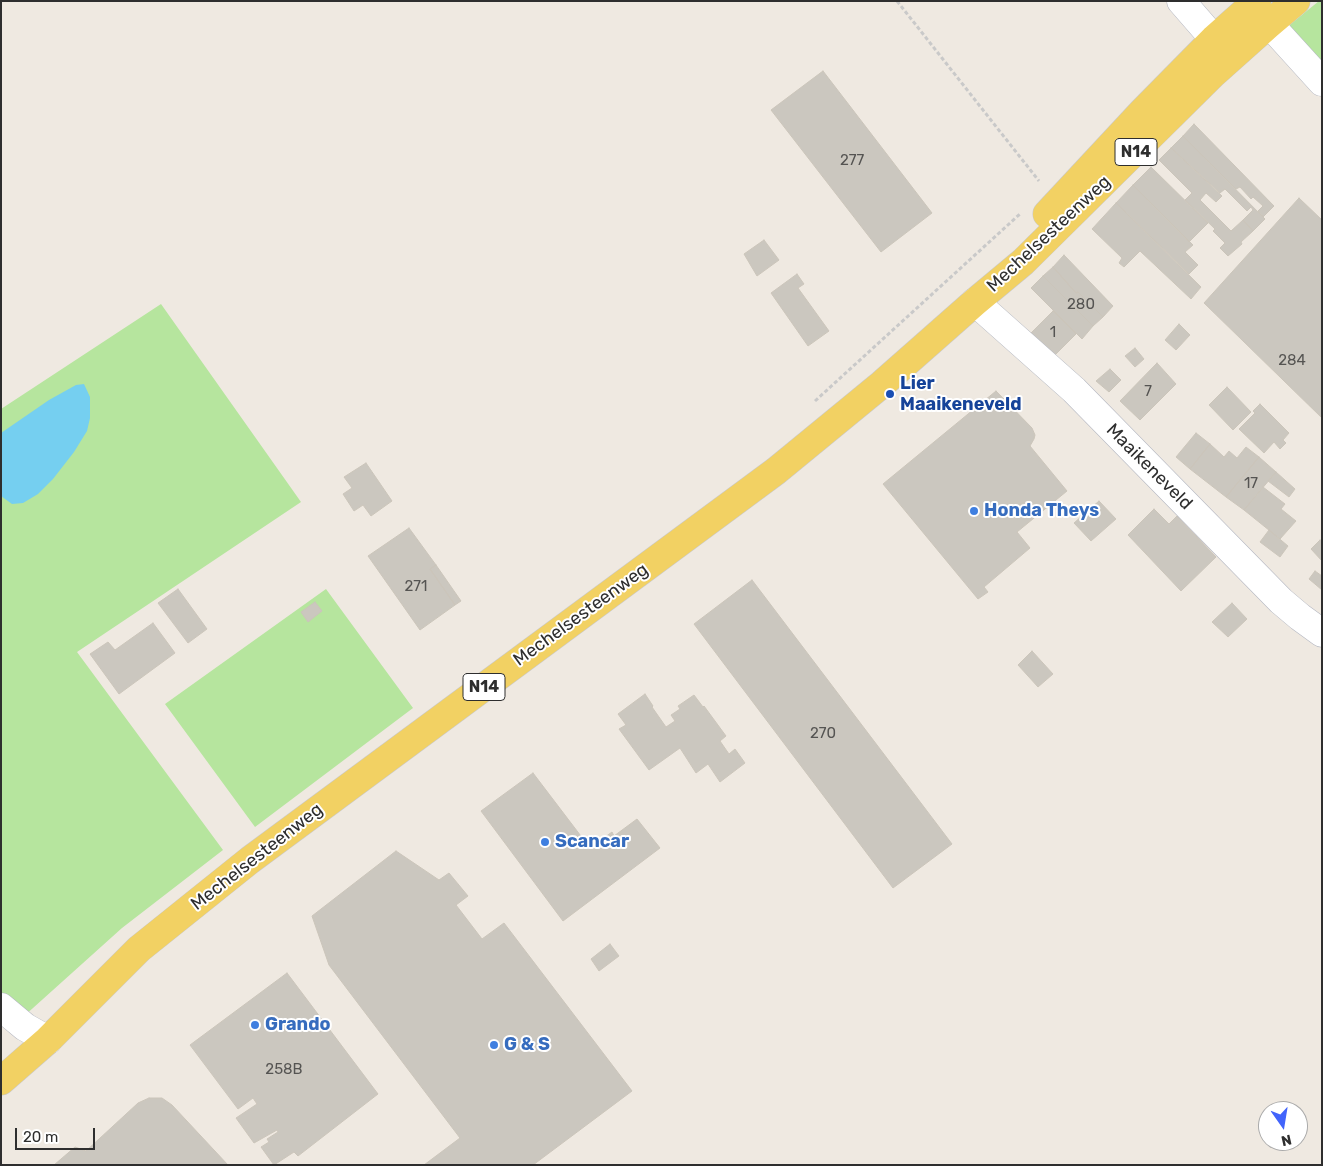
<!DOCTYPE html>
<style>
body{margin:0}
#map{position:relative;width:1323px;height:1166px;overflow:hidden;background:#efe9e1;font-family:Rubik,sans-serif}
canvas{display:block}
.frame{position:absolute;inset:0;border:2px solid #2e2e2e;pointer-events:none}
.north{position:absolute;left:1258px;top:1101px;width:50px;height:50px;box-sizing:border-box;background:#fff;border:1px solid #ababab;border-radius:50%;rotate:167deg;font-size:14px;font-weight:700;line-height:20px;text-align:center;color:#2e2e2e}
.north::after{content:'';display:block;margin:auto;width:18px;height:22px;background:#4264fb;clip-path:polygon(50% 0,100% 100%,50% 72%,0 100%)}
.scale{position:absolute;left:15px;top:1128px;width:80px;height:22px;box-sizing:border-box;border:2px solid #2e2e2e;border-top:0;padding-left:6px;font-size:15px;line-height:18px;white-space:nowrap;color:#2e2e2e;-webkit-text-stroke:4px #fff;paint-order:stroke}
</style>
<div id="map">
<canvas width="1323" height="1166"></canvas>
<div class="frame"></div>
<div class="north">N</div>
<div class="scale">20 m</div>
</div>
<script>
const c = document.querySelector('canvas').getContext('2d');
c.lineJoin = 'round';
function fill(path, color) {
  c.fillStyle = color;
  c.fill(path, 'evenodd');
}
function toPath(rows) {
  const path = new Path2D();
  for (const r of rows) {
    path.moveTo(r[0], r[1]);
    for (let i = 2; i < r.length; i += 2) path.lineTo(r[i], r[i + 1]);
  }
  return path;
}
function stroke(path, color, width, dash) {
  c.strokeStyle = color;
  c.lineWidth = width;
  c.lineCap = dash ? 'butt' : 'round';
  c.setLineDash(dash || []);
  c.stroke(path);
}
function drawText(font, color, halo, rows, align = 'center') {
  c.font = font + ' Rubik,sans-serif';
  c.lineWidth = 4;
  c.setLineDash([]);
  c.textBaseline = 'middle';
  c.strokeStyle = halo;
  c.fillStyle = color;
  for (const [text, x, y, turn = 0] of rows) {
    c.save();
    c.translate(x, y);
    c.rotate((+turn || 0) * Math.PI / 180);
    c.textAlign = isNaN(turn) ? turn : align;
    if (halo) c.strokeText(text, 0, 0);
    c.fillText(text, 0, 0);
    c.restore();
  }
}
fill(toPath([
 [1319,1,1322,1,1322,64,1287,27],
 [161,304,301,502,77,652,223,850,122,928,23,1017,1,996,1,409],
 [326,589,413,708,255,827,165,704]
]), '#b6e59e');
fill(toPath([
 [84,384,90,397,90,418,87,431,74,452,53,479,38,494,23,503,12,504,1,496,1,433,49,400,76,385]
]), '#75cff0');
const building = toPath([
 [823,71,932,213,881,252,771,110,823,71],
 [1194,124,1274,206,1263,217,1258,211,1263,206,1253,197,1251,199,1240,187,1236,189,1183,136,1194,124],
 [1183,136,1265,219,1253,231,1243,220,1253,210,1251,207,1247,211,1225,189,1220,193,1171,148,1183,136],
 [1171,148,1222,196,1216,202,1206,193,1200,200,1231,231,1243,220,1253,231,1241,242,1242,244,1228,256,1220,248,1225,243,1213,231,1215,229,1185,200,1192,193,1159,160,1171,148],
 [1151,167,1208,223,1189,242,1133,185,1151,167],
 [1133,185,1193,245,1185,252,1198,265,1189,274,1116,203,1133,185],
 [1299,198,1322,220,1322,418,1204,303,1299,198],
 [1116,203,1201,287,1191,299,1140,251,1124,267,1119,263,1122,258,1092,229,1116,203],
 [764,240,779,260,757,276,744,254,764,240],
 [1064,255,1113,306,1103,317,1078,292,1076,293,1053,267,1064,255],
 [1053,267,1076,293,1078,292,1103,317,1093,326,1043,276,1053,267],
 [797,274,804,284,798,288,829,331,808,346,771,293,797,274],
 [1043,276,1093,326,1082,339,1031,288,1043,276],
 [1053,311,1076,334,1054,356,1031,333,1053,311],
 [1179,324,1190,335,1176,350,1165,340,1179,324],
 [1135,348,1144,359,1135,367,1125,356,1135,348],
 [1157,363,1176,384,1140,420,1120,401,1157,363],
 [1110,369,1121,380,1109,392,1096,381,1110,369],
 [1227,387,1251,412,1233,430,1209,405,1227,387],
 [996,391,1032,428,1035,435,1034,439,1030,446,1067,491,1017,532,1030,548,984,587,988,592,978,599,883,484,996,391],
 [1260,404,1289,433,1283,440,1286,443,1280,449,1274,442,1264,453,1239,429,1255,413,1253,411,1260,404],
 [1196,433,1210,444,1190,469,1176,457,1196,433],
 [1210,444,1224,457,1229,451,1237,458,1246,447,1259,457,1226,497,1190,469,1210,444],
 [1259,457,1276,472,1244,510,1226,497,1259,457],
 [366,463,392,501,371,516,363,505,354,511,343,494,352,488,344,477,366,463],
 [1276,472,1295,489,1289,497,1268,481,1276,472],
 [1263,487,1285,504,1281,509,1296,521,1280,539,1244,510,1263,487],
 [1099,501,1116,519,1091,541,1074,523,1099,501],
 [1154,509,1169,524,1177,516,1216,557,1181,591,1128,535,1154,509],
 [409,528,436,565,430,569,455,605,420,630,368,556,409,528],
 [1269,530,1288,546,1280,557,1260,542,1269,530],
 [1320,540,1322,541,1322,561,1311,549,1320,540],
 [436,565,461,601,455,605,430,569,436,565],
 [1315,571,1322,576,1322,590,1309,579,1315,571],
 [752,580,952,844,893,888,694,624,752,580],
 [178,589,207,629,188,643,158,603,178,589],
 [315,602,322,611,308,622,301,612,315,602],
 [1232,603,1247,619,1228,637,1212,622,1232,603],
 [153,623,175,653,119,694,90,654,108,642,115,650,153,623],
 [1032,651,1053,674,1038,687,1018,665,1032,651],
 [645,694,653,706,652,707,666,727,675,721,671,715,680,709,678,706,694,695,703,707,704,706,726,736,720,741,729,754,735,749,745,763,720,782,708,764,696,773,680,748,649,770,619,729,626,725,618,714,645,694],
 [533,773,590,848,612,832,614,836,637,819,660,848,563,921,481,811,533,773],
 [396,851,439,880,449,873,468,896,456,905,482,939,504,923,632,1091,533,1165,424,1165,460,1138,329,965,312,916,396,851],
 [610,944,619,956,599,971,591,959,610,944],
 [287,973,378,1094,298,1156,294,1152,274,1165,261,1147,269,1142,267,1139,278,1132,277,1130,254,1143,236,1118,257,1104,253,1098,238,1109,190,1045,287,973],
 [149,1098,162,1098,172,1105,228,1165,54,1165,75,1147,86,1151,138,1103,149,1098]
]);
fill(building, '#cbc7bf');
stroke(building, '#cbc5ba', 1);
const minor = toPath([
 [1181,1,1214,39],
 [1253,6,1322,82],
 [975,302,1074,390,1281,601,1300,617,1322,633],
 [1,1007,25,1027,48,1040]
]);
const major = toPath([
 [1047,214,1143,111,1214,39,1257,1],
 [1,1081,48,1040,139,949,250,860,776,471,882,384,975,302,1023,262,1213,74,1269,24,1296,1]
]);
stroke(minor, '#b4b7c1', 29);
stroke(major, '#c9c9c9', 29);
stroke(toPath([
 [897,1,1039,181],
 [815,401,1021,213]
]), '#c9c9c9', 3, [4, 2.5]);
stroke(minor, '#fff', 28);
stroke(major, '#f2d163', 28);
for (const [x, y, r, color] of [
 [890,394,5,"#1a4fb4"],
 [974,511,5,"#3f7fe0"],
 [545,842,5,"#3f7fe0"],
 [255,1025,5,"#3f7fe0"],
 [494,1045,5,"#3f7fe0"]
]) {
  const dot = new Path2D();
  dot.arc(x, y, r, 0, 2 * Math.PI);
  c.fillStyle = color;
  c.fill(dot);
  stroke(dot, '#fff', 2);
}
drawText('15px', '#555452', null, [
 ["277",852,161],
 ["280",1081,305],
 ["1",1053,333],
 ["284",1292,361],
 ["7",1148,392],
 ["17",1251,484],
 ["271",416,587],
 ["270",823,734],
 ["258B",284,1070]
]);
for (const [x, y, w] of [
 [1136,152,42],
 [484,687,42]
]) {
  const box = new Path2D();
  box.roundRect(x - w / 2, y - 13.5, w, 27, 4);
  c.fillStyle = '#fff';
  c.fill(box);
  stroke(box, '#2e2e2e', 1);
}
drawText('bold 16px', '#2e2e2e', null, [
 ["N14",1136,152],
 ["N14",484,687]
]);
drawText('18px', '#2e2e2e', '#fff', [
 ["Mechelsesteenweg",1049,234,-43],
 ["Maaikeneveld",1149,467,45],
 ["Mechelsesteenweg",581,615,-36],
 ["Mechelsesteenweg",257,857,-38]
]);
drawText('bold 18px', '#164399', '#fff', [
 ["Lier",900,384],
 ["Maaikeneveld",900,405]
], 'left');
drawText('bold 18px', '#366cbe', '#fff', [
 ["Honda Theys",984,511],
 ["Scancar",555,842],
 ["Grando",265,1025],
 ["G & S",504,1045]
], 'left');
</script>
